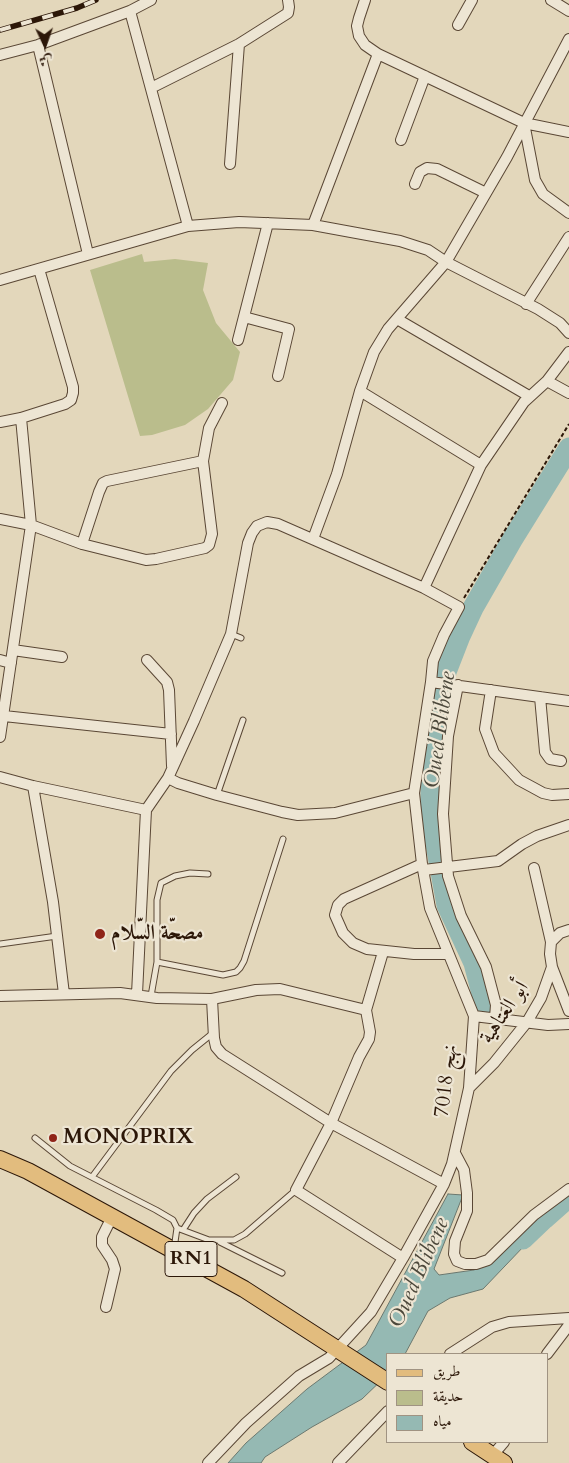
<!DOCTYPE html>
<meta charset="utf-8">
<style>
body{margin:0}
#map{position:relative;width:569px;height:1463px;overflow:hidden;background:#e3d7bb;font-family:Cardo,Amiri,serif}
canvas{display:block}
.legend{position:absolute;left:386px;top:1353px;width:162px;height:90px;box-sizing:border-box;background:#ede5d3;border:1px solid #a09382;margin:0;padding:6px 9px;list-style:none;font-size:15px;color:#2c1708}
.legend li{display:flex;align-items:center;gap:10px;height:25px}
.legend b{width:25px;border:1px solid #a09382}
.north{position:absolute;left:20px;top:20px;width:50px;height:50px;-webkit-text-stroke:4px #ede5d3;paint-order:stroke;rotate:177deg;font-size:14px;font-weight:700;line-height:20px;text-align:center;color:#2c1708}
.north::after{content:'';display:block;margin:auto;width:18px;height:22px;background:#2c1708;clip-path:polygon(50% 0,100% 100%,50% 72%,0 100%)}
</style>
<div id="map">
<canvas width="569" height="1463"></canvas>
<ul class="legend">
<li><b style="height:6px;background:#e2bc7e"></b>طريق</li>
<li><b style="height:14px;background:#babd8c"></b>حديقة</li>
<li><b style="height:14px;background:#95b9b3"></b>مياه</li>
</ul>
<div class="north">ش</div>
</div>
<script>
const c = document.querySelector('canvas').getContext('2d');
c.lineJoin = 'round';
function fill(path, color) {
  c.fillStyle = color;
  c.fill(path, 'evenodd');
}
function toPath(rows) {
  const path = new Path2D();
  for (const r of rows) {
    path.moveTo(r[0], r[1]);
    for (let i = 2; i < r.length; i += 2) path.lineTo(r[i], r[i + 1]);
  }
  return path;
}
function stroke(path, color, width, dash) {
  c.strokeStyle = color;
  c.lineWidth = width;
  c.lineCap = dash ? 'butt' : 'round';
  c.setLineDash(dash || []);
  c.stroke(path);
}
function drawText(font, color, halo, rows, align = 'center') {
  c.font = font + ' Cardo,Amiri,serif';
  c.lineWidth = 4.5;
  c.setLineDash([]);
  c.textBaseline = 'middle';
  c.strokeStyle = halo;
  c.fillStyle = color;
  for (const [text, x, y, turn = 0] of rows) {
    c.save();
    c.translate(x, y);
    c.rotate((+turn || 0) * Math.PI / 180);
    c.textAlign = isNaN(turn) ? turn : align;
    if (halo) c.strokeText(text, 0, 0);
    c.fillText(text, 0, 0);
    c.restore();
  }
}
fill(toPath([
 [142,254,144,262,175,259,208,263,203,290,216,323,240,352,233,380,208,409,185,425,152,435,140,436,90,270]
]), '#babd8c');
const water = toPath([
 [448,1194,463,1195,434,1269,439,1275,474,1270,497,1258,540,1214,547,1222,483,1289,450,1298,428,1311,405,1354,388,1354,388,1374,362,1399,312,1427,265,1457,261,1463,228,1463,246,1443,307,1389,366,1345,448,1194]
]);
fill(water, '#95b9b3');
stroke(water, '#6b786f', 1);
stroke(toPath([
 [485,1005,474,963,447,905,431,817,431,782,446,672,460,636,473,608,512,540,569,448],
 [523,1239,544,1219,569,1197]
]), '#95b9b3', 21);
const lane = toPath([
 [231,634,241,638],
 [217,795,243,720],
 [0,944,57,936],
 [157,962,223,975,236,972,240,968,244,961,283,839],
 [151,996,157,962,157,900,161,883,175,876,190,873,208,874],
 [35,1138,70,1166,156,1210,173,1220,177,1228,174,1249],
 [92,1177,171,1071,192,1050,213,1033],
 [177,1228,209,1240,234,1240,245,1234,296,1190],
 [183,1230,194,1213,207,1199,236,1177],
 [220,1242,282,1273]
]);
const street = toPath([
 [365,0,359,18,357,26,359,36,365,45,378,54,524,123,569,132],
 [551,0,569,11],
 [130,11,188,226],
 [458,25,472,0],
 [38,45,88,254],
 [0,55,38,45,130,11,151,0],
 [151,88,239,44,288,13,289,7,288,0],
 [524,123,535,180,543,194,569,213],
 [401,140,425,76],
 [230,164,239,44],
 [415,184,420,172,427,168,437,169,486,193],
 [313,225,378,54],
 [0,280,188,226,239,222,313,225,400,241,428,250,446,262,538,309,560,323,569,333],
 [526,304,569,237],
 [244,317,289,329,278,376],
 [397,319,529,396],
 [238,340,268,223],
 [569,352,547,381,569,393],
 [360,391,481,465],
 [0,422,21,418,65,404,71,400,73,393,73,387,39,269],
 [0,519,31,525,82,544,146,560,156,559,205,548,209,545,212,534,203,461,209,428,222,403],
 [313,539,337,474,360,391,374,352,388,329,446,262,507,157,569,39],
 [82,544,99,492,103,483,107,481,203,461],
 [424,588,481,465,524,402,547,381],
 [13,650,62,657],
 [0,660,11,663],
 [147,660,167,682,169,690,172,766],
 [458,685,448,736,443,814,448,876,461,916,486,967,496,1005,495,1018],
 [491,690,485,729,494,753,519,780,532,787,543,793,552,795,569,794],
 [540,697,545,752,550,759,561,761],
 [4,716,171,734],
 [0,737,31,525,21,418],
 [0,777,33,786,146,810],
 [168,778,178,783,217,795,282,812,298,815,335,813,414,793,431,682,569,701],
 [33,786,53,902,64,994],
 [422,864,344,899,338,905,335,915,343,933,353,943,367,949,414,954,448,954],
 [534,868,551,942],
 [424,870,498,861,522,844,537,836,569,825],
 [383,952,366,1010,370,1032,369,1039,359,1057,331,1123,296,1190,403,1258],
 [552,967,569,1011],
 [137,994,146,810,168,778,194,721,231,634,248,543,252,533,257,526,267,522,278,524,424,588,459,607,444,635,433,661,431,682],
 [0,996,120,993,157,998,212,999,256,990,280,989,366,1010],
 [212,999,214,1038,216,1047,222,1054,331,1123,444,1184],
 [474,1016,548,1025,569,1024],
 [469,1088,494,1063,527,1022,541,998,552,967,550,954,551,942,560,933,569,930],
 [455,1153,464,1170,467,1193,467,1211,455,1241,454,1254,457,1261,465,1264,476,1264,488,1260,534,1215,569,1189],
 [106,1307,115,1269,112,1260,102,1245,102,1237,112,1217],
 [450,1354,492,1327,509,1322,569,1318],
 [547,1354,569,1325],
 [492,1456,504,1442],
 [208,1463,246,1423,299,1376,329,1358,361,1323,371,1312,403,1258,444,1184,452,1164,469,1088,474,1016,430,908,422,864,414,793],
 [338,1463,388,1411]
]);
const primary = toPath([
 [0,1159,28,1171,244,1289,388,1382],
 [472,1442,504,1463]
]);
stroke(lane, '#5a4735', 7);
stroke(street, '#5a4735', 12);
stroke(primary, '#2c1708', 18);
stroke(toPath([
 [464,598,569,424]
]), '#2c1708', 2, [4, 2.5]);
stroke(lane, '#ede5d3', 5);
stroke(street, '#ede5d3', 10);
stroke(primary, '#e2bc7e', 16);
const rail = toPath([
 [0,30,77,8,96,0]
]);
stroke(rail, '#2c1708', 5.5);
stroke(rail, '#ede5d3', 4, [11]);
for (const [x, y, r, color] of [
 [100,934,6,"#8f2418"],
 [53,1138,5,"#8f2418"]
]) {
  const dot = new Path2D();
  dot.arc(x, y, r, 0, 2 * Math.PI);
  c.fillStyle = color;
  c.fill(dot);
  stroke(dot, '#ede5d3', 2);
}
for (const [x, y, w] of [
 [191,1259,52]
]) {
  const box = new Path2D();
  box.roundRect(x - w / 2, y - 17.5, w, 35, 4);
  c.fillStyle = '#ede5d3';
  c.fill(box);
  stroke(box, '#2c1708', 1);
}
drawText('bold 20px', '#2c1708', null, [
 ["RN1",191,1259]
]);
drawText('bold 21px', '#2c1708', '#ede5d3', [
 ["مصحّة السّلام",111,934],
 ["MONOPRIX",63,1138]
], 'left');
drawText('21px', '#2c1708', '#ede5d3', [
 ["أبو العتاهية",505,1013,-56],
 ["نهج 7018",447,1081,-83]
]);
drawText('italic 22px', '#4c483b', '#ede5d3', [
 ["Oued Blibene",441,730,-82],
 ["Oued Blibene",420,1273,-66]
]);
</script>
